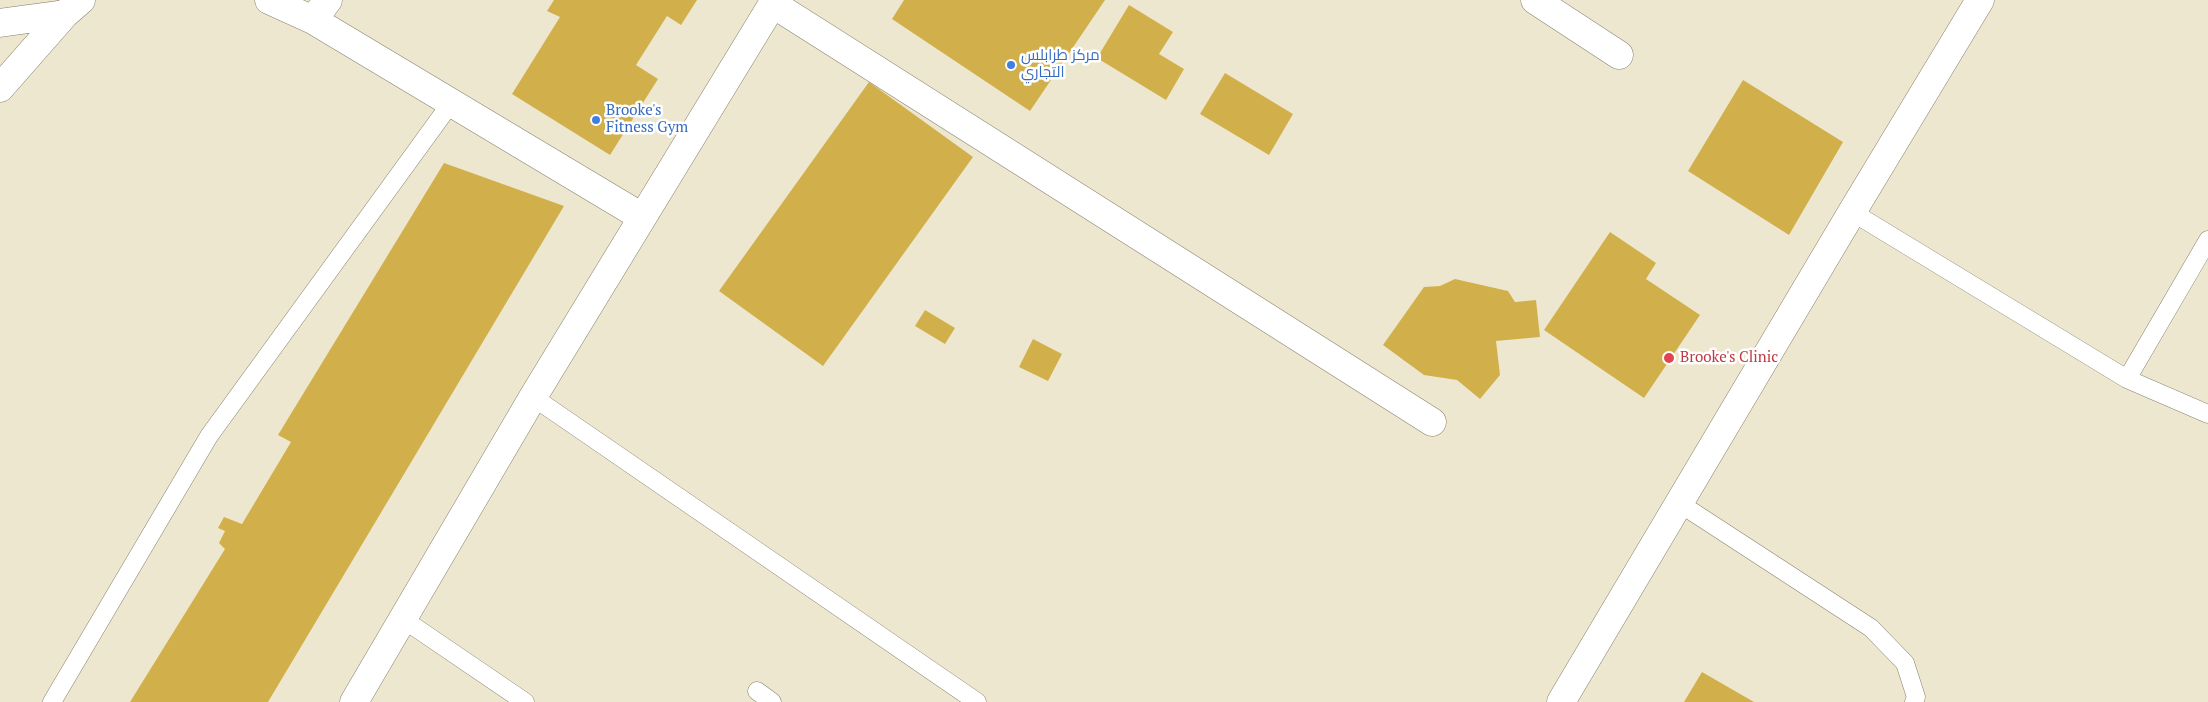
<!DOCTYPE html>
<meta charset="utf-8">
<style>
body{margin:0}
canvas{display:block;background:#eee7d0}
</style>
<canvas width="2208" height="702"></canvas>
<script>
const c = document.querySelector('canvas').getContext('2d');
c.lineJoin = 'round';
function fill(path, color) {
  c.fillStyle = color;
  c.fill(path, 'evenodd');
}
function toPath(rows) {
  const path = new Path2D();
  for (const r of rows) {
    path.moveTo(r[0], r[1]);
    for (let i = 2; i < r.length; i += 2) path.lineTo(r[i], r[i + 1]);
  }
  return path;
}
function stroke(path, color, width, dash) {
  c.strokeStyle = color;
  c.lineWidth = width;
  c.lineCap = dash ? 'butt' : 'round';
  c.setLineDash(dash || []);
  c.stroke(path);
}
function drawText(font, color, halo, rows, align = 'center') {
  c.font = font + ' "PT Serif",Cairo,serif';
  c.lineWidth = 5;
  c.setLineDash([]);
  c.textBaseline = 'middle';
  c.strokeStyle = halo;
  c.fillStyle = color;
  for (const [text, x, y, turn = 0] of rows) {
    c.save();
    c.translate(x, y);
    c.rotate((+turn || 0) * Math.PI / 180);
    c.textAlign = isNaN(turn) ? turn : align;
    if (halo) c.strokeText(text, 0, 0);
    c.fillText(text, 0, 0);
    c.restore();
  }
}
fill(toPath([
 [554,0,697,0,681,25,667,16,636,65,658,79,610,155,512,94,560,17,547,11],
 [904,0,1105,0,1030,111,892,19],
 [1129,5,1173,32,1159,54,1184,69,1166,100,1097,58],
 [1225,73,1293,114,1269,155,1200,114],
 [1743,80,1843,142,1789,235,1688,171],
 [869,82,973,157,823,366,719,291],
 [444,163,564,206,268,702,130,702,225,549,219,543,225,531,218,528,224,517,242,524,291,442,278,435],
 [1610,232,1656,263,1646,279,1700,315,1644,398,1544,330],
 [1455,279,1508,291,1515,302,1536,300,1540,337,1496,341,1500,375,1480,399,1457,380,1424,375,1383,345,1424,287,1440,286],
 [925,310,955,328,945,344,915,326],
 [1033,339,1062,354,1048,381,1019,367],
 [1702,672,1754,702,1684,702]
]), '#d1b04b');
const service = toPath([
 [1852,212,2127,379,2208,414],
 [2127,379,2208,240],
 [533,397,977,702],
 [1679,503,1871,628,1905,663,1916,697,1914,702],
 [403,619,525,702],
 [757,691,772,702],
 [52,702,209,436,451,103]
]);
const minor = toPath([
 [269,0,313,20,642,217],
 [1535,0,1619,55],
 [773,4,1432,422],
 [313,20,328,0],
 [0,23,65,14],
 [0,88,65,14,81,0],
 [1561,702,1852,212,1980,0]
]);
const secondary = toPath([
 [354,702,533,397,775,0]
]);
stroke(service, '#89816d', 19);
stroke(minor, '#89816d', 29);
stroke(secondary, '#89816d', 29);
stroke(service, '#fff', 18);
stroke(minor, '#fff', 28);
stroke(secondary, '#fff', 28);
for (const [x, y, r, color] of [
 [1011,65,5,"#3f7fe0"],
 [596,120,5,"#3f7fe0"],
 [1669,358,6,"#e0444e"]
]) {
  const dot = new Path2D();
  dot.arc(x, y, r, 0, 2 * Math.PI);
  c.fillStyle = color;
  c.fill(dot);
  stroke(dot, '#fff', 2);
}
drawText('15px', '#366cbe', '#fff', [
 ["مركز طرابلس",1021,56],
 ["التجاري",1021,73],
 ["Brooke's",606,111],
 ["Fitness Gym",606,128]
], 'left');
drawText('15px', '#be3a42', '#fff', [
 ["Brooke's Clinic",1680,358]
], 'left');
</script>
